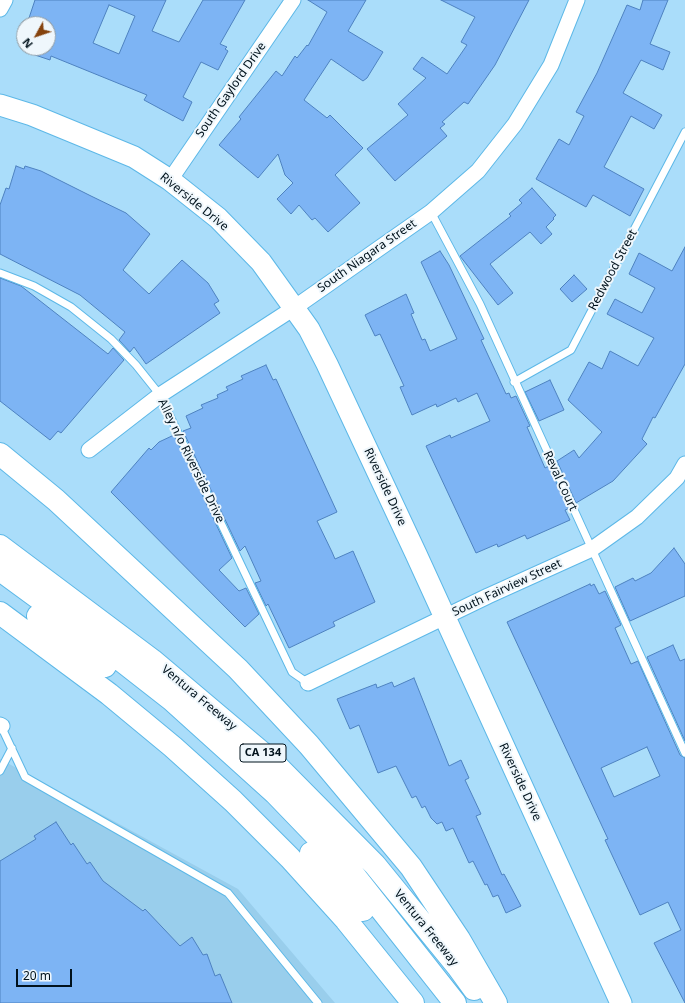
<!DOCTYPE html>
<style>
body{margin:0}
#map{position:relative;width:685px;height:1003px;overflow:hidden;background:#aaddfa;font-family:"Noto Sans",sans-serif}
canvas{display:block}
.north{position:absolute;left:16px;top:16px;width:40px;height:40px;box-sizing:border-box;background:#eff7fc;border:1px solid #909ba2;border-radius:50%;rotate:230deg;font-size:11px;font-weight:700;line-height:16px;text-align:center;color:#01121c}
.north::after{content:'';display:block;margin:auto;width:14px;height:18px;background:#85430e;clip-path:polygon(50% 0,100% 100%,50% 72%,0 100%)}
.scale{position:absolute;left:16px;top:969px;width:56px;height:18px;box-sizing:border-box;border:2px solid #01121c;border-top:0;padding-left:5px;font-size:12px;line-height:14px;white-space:nowrap;color:#01121c;-webkit-text-stroke:3px #eff7fc;paint-order:stroke}
</style>
<div id="map">
<canvas width="685" height="1003"></canvas>
<div class="north">N</div>
<div class="scale">20 m</div>
</div>
<script>
const c = document.querySelector('canvas').getContext('2d');
c.lineJoin = 'round';
function fill(path, color) {
  c.fillStyle = color;
  c.fill(path, 'evenodd');
}
function toPath(rows) {
  const path = new Path2D();
  for (const r of rows) {
    path.moveTo(r[0], r[1]);
    for (let i = 2; i < r.length; i += 2) path.lineTo(r[i], r[i + 1]);
  }
  return path;
}
function stroke(path, color, width, dash) {
  c.strokeStyle = color;
  c.lineWidth = width;
  c.lineCap = dash ? 'butt' : 'round';
  c.setLineDash(dash || []);
  c.stroke(path);
}
function drawText(font, color, halo, rows, align = 'center') {
  c.font = font + ' "Noto Sans",sans-serif';
  c.lineWidth = 4;
  c.setLineDash([]);
  c.textBaseline = 'middle';
  c.strokeStyle = halo;
  c.fillStyle = color;
  for (const [text, x, y, turn = 0] of rows) {
    c.save();
    c.translate(x, y);
    c.rotate((+turn || 0) * Math.PI / 180);
    c.textAlign = isNaN(turn) ? turn : align;
    if (halo) c.strokeText(text, 0, 0);
    c.fillText(text, 0, 0);
    c.restore();
  }
}
fill(toPath([
 [0,759,238,889,335,1003,0,1003]
]), '#99ceec');
const building = toPath([
 [35,0,166,0,152,31,179,42,203,0,245,0,220,44,227,47,225,49,228,51,218,70,201,62,183,97,192,102,183,121,144,100,147,95,51,56,50,60,32,54,33,51,25,48,48,48,48,24,27,24,35,0],
 [109,5,135,16,119,54,93,43,109,5],
 [308,0,366,0,348,31,383,52,367,78,363,81,331,59,304,100,327,118,330,115,363,148,335,175,360,203,328,232,315,218,312,220,299,205,291,214,277,199,293,183,285,175,278,154,258,178,219,145,241,119,239,117,276,71,282,76,295,56,297,58,307,45,308,46,327,12,308,0],
 [441,0,529,0,495,65,468,104,464,102,442,122,445,124,440,128,447,136,395,181,367,149,408,115,398,104,426,78,413,69,422,57,447,74,467,45,461,42,475,17,441,0],
 [643,0,668,0,650,44,670,52,663,70,641,60,623,93,662,115,654,129,631,116,604,167,644,189,630,216,593,195,586,207,536,179,559,139,569,145,584,116,576,112,597,73,627,5,640,10,643,0],
 [16,166,24,169,25,166,41,171,91,196,126,213,150,234,123,270,149,294,182,260,208,283,219,301,214,304,220,313,146,364,134,347,130,352,119,340,125,332,80,295,0,254,0,205,6,188,9,189,16,166],
 [532,188,556,215,553,218,554,219,546,227,552,234,541,244,530,232,490,264,513,293,498,305,460,256,511,216,509,214,522,203,519,200,532,188],
 [685,247,685,364,655,418,653,417,642,439,647,444,613,481,576,503,557,461,574,450,579,458,602,432,568,400,589,362,602,369,610,351,638,366,654,338,607,314,615,299,642,313,655,288,629,274,639,253,672,271,685,247],
 [440,251,449,265,484,339,481,340,506,394,509,393,511,398,516,396,530,426,527,427,545,468,549,466,568,509,565,510,570,520,527,539,525,535,498,547,497,544,476,553,426,446,450,435,451,438,490,421,477,393,458,402,456,398,437,407,436,404,412,415,400,387,404,386,380,334,375,336,365,315,406,294,414,313,411,314,422,340,425,339,430,351,457,339,421,262,440,251],
 [574,275,587,289,572,302,560,289,574,275],
 [0,278,21,286,108,354,113,348,124,360,61,433,58,431,50,440,0,401,0,278],
 [266,365,273,380,276,379,337,512,317,521,332,552,335,559,353,551,375,602,333,622,335,626,289,648,268,604,266,606,255,583,261,581,245,546,240,551,183,431,191,428,186,416,203,408,201,405,218,398,217,395,228,390,226,387,243,379,241,376,266,365],
 [550,380,564,410,539,421,525,392,550,380],
 [174,435,232,558,219,570,239,591,246,588,259,614,245,627,111,492,149,448,151,450,159,442,174,435],
 [674,548,685,564,685,596,630,621,615,587,633,578,635,581,651,573,674,548],
 [590,584,591,586,594,584,599,594,605,591,621,625,615,628,631,664,638,661,680,755,685,758,685,1003,654,943,681,930,668,902,640,915,605,840,608,839,507,622,590,584],
 [647,747,660,776,614,797,601,768,647,747],
 [673,645,680,661,685,659,685,741,647,657,673,645],
 [414,678,449,766,461,760,469,778,465,780,481,814,476,816,502,875,504,874,521,906,506,913,498,895,493,897,487,884,485,885,473,861,469,863,453,828,446,831,442,822,437,824,431,818,425,806,422,808,416,796,412,798,396,766,378,773,359,725,350,729,337,699,376,684,377,688,392,682,394,687,414,678],
 [56,822,71,845,73,843,87,864,90,862,103,881,143,911,145,909,180,946,192,937,203,955,207,954,215,976,220,974,232,1003,0,1003,0,861,36,839,34,836,56,822]
]);
fill(building, '#7db4f4');
stroke(building, '#4e82c0', 1);
const lane = toPath([
 [431,212,480,304,685,753],
 [0,273,34,286,71,307,111,339,136,365,160,395,292,672,308,683],
 [514,382,571,350,685,132],
 [1,726,25,777,228,893,318,1003],
 [0,771,12,748]
]);
const street = toPath([
 [0,9,5,0],
 [170,180,293,0],
 [89,450,160,395,294,308,431,212,478,171,515,124,551,65,577,0],
 [308,683,488,596,592,549,637,517,677,478,685,464],
 [0,725,2,726]
]);
const secondary = toPath([
 [0,105,32,115,134,157,170,180,218,218,261,262,294,308,309,329,327,364,416,554,621,1003]
]);
const highway = toPath([
 [0,454,56,500,238,669,309,745,411,867,459,939,496,1003],
 [0,546,152,660,274,763,375,865,458,967,474,989],
 [0,570,85,632,172,700,275,793,354,875,455,1003],
 [0,613,109,694,173,747,233,801,290,858,346,920,413,1003],
 [38,616,105,666],
 [311,853,363,910]
]);
stroke(lane, '#5db8e7', 9);
stroke(street, '#5db8e7', 17);
stroke(secondary, '#5db8e7', 23);
stroke(highway, '#5db8e7', 24);
stroke(lane, '#fff', 7);
stroke(street, '#fff', 15);
stroke(secondary, '#fff', 21);
stroke(highway, '#fff', 22);
for (const [x, y, w] of [
 [263,753,46]
]) {
  const box = new Path2D();
  box.roundRect(x - w / 2, y - 9, w, 18, 3);
  c.fillStyle = '#eff7fc';
  c.fill(box);
  stroke(box, '#01121c', 1);
}
drawText('bold 11px', '#01121c', null, [
 ["CA 134",263,753]
]);
drawText('12px', '#01121c', '#eff7fc', [
 ["South Gaylord Drive",231,90,-55],
 ["Riverside Drive",194,202,39],
 ["South Niagara Street",367,256,-35],
 ["Redwood Street",613,270,-62],
 ["Alley n/o Riverside Drive",191,461,64],
 ["Reval Court",560,481,65],
 ["Riverside Drive",385,487,65],
 ["South Fairview Street",507,588,-25],
 ["Ventura Freeway",199,698,40],
 ["Riverside Drive",520,782,65],
 ["Ventura Freeway",426,928,51]
]);
</script>
